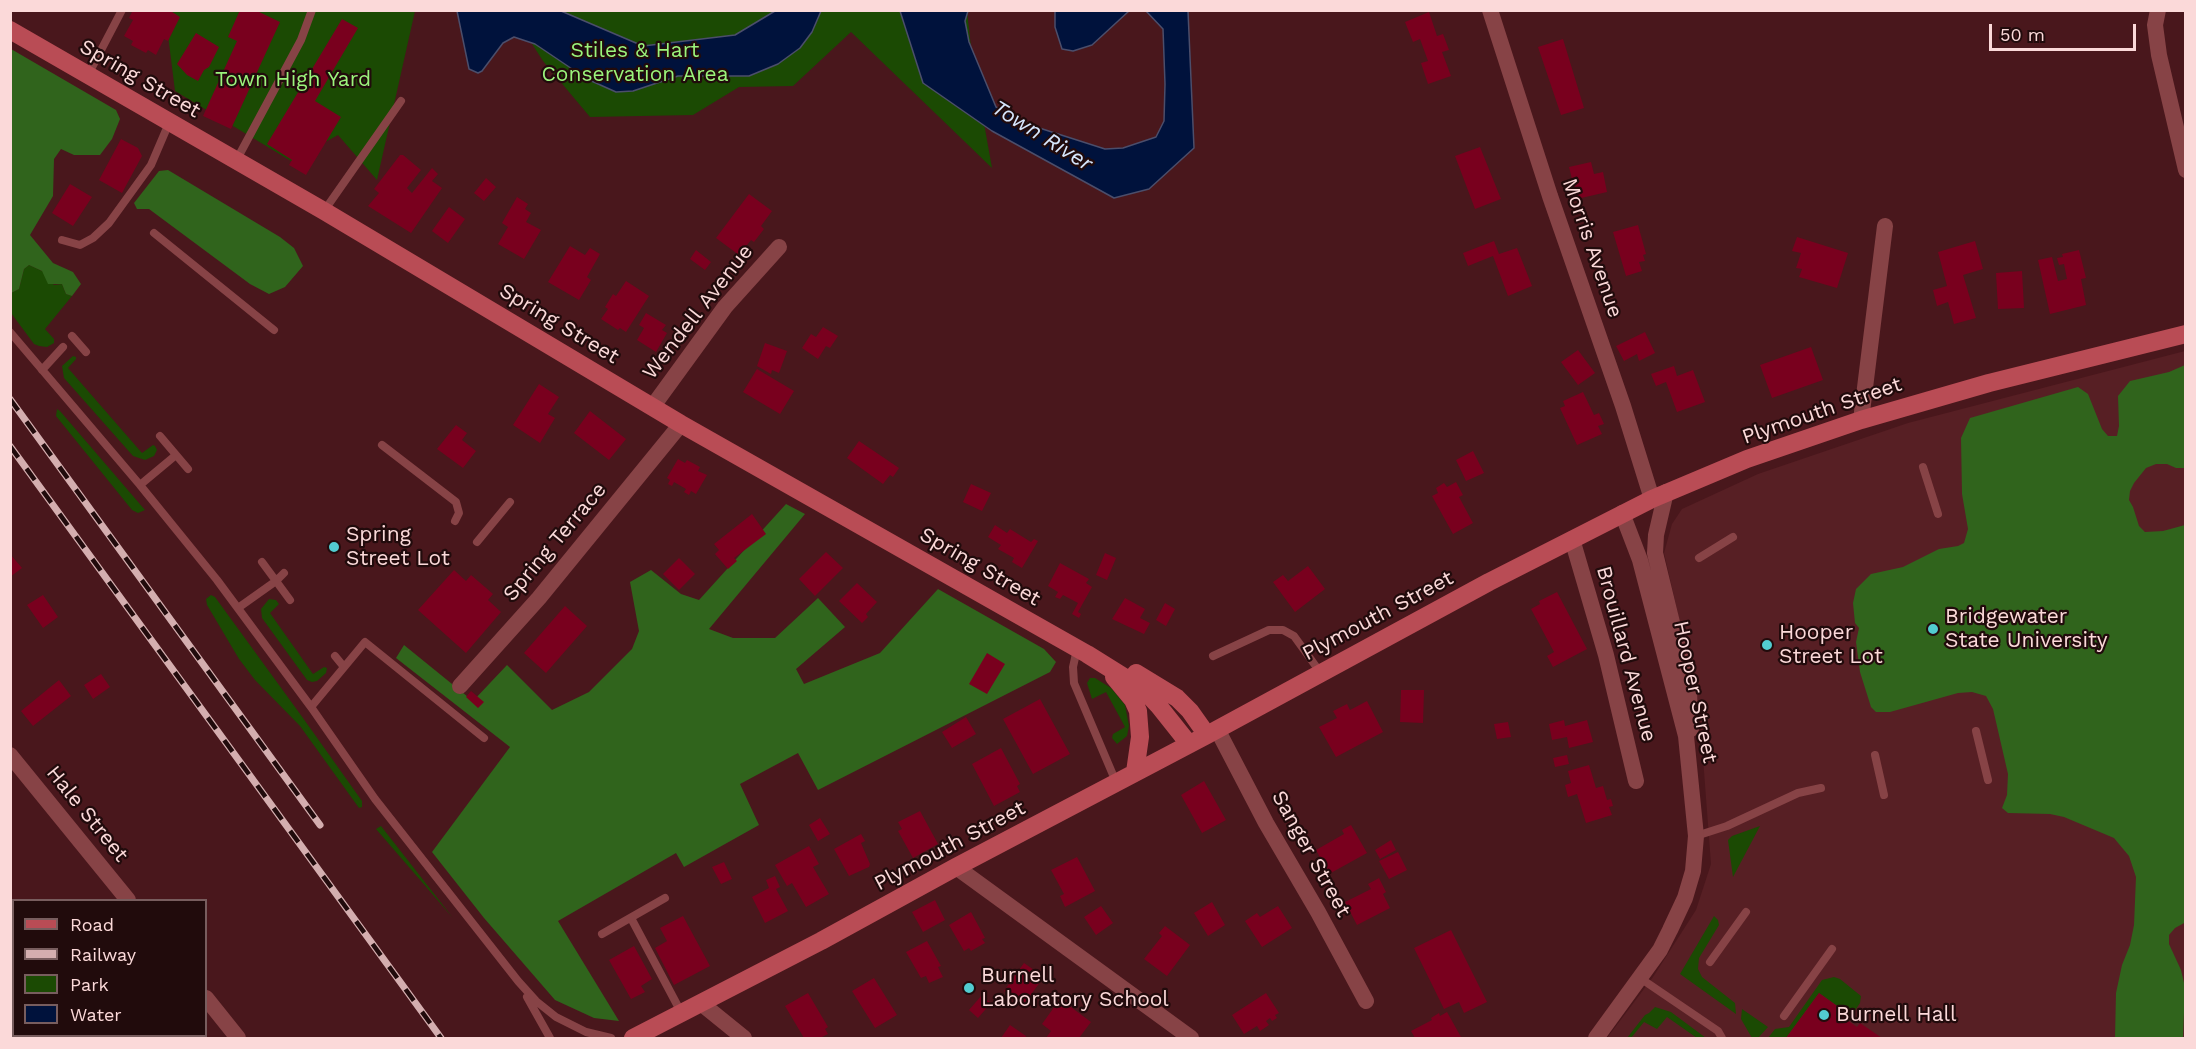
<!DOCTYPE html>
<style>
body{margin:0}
#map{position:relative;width:2196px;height:1049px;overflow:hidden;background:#49171c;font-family:"Work Sans",sans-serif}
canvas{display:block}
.frame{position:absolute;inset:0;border:12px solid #fbd9d9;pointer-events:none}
.legend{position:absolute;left:12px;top:899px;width:195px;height:138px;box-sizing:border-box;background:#210b0c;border:2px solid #785d5e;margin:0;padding:8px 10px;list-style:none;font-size:18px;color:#fbd9d9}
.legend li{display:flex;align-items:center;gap:12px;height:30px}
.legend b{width:30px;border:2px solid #785d5e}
.scale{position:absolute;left:1989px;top:24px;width:147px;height:27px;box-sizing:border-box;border:3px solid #fbd9d9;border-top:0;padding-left:8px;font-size:18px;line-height:21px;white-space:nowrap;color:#fbd9d9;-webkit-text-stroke:4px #210b0c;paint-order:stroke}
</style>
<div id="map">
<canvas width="2196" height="1049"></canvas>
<div class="frame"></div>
<ul class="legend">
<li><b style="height:8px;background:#b94c55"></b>Road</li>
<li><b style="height:8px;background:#d4aeaf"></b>Railway</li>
<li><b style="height:16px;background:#1b4a03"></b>Park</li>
<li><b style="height:16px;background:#00123c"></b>Water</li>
</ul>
<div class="scale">50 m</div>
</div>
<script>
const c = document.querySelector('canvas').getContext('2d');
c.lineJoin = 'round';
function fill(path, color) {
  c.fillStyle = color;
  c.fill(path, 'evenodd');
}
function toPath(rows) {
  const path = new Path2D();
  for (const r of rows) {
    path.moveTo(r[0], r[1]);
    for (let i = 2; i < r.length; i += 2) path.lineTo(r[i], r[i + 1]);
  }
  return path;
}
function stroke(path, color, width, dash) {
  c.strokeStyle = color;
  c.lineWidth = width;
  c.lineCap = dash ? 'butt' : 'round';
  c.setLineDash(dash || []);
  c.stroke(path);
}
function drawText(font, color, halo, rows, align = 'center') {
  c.font = font + ' "Work Sans",sans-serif';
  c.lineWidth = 4.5;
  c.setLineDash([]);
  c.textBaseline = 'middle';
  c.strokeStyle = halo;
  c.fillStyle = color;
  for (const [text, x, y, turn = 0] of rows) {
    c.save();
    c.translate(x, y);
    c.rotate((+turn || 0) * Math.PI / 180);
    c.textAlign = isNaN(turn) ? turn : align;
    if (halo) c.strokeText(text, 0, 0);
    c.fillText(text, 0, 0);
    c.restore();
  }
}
fill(toPath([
 [2185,351,2185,1038,1607,1038,1653,977,1696,910,1711,864,1699,705,1664,553,1672,524,1682,509,1758,474,1908,423]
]), '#571f24');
fill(toPath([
 [165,11,415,11,377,180,338,135,291,161,175,91],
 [511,11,967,11,972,56,992,168,851,32,793,86,739,87,693,115,590,117,543,61],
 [29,265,42,271,54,285,62,284,66,294,72,296,45,329,54,339,54,343,47,347,39,346,34,344,11,313,11,293,19,289,24,269],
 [73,356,76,357,76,359,68,368,142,453,153,445,155,446,157,450,154,456,145,460,133,456,64,378,62,366],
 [57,409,60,411,145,510,138,513,132,510,56,416],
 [211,595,215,597,303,718,362,801,362,807,359,808,300,726,255,680,239,659,207,605,206,599],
 [269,599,276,600,279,604,270,613,313,674,324,667,327,668,326,673,317,681,312,682,307,680,262,618,261,609],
 [1090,678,1095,678,1111,688,1125,705,1129,726,1127,736,1117,744,1112,738,1113,734,1125,727,1106,692,1092,699,1087,683],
 [381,826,453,918,376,829],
 [1760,826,1733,877,1728,840,1732,836],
 [1714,916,1718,920,1719,925,1699,958,1698,969,1702,977,1735,1003,1736,1014,1680,974],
 [1834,977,1840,979,1861,996,1860,1003,1848,1021,1844,1018,1847,1013,1819,993,1786,1038,1768,1038,1775,1029,1789,1027,1822,980],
 [1655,1007,1671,1012,1706,1038,1697,1038,1667,1017,1657,1029,1644,1022,1631,1038,1627,1038,1645,1015,1649,1013],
 [1742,1009,1768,1027,1758,1038,1752,1038,1741,1019]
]), '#1b4a03');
fill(toPath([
 [11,49,116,110,120,119,112,139,100,155,74,155,61,149,54,159,53,196,30,235,53,263,73,272,81,284,72,296,66,294,62,284,48,284,42,271,29,265,24,269,19,289,11,293],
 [168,170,280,237,294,248,303,266,285,287,269,294,250,284,149,209,137,209,134,203,159,171],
 [2185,365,2185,468,2176,468,2167,464,2156,464,2146,468,2134,483,2130,491,2129,500,2133,507,2139,526,2145,532,2163,531,2185,525,2186,922,2175,928,2169,935,2169,944,2181,970,2185,987,2183,1038,2115,1038,2116,993,2122,965,2130,945,2134,925,2136,877,2129,856,2114,838,2064,817,2050,814,2008,813,2002,808,2007,795,2008,774,1993,709,1986,696,1972,692,1958,693,1890,712,1876,712,1871,707,1860,672,1856,642,1859,628,1855,623,1853,603,1856,589,1871,574,1903,567,1939,549,1958,546,1964,543,1968,529,1962,494,1961,438,1970,418,2078,387,2088,394,2102,429,2108,436,2117,436,2119,426,2118,396,2130,381,2169,372],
 [786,504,805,514,709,629,733,638,775,638,818,598,845,627,796,669,804,684,880,653,938,589,1044,649,1056,662,1050,672,818,790,798,753,740,784,759,825,684,867,676,853,558,921,619,1021,594,1018,555,1000,484,918,432,852,510,747,396,658,404,645,473,701,507,665,552,710,589,692,632,649,639,631,630,582,651,570,681,594,699,600]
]), '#30641c');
const water = toPath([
 [457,11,561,11,643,46,735,35,775,11,821,11,812,32,800,48,778,64,749,76,678,76,633,91,616,92,587,79,535,44,514,37,503,43,482,71,478,73,469,69,457,11],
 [900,11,968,11,965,21,969,42,996,107,1030,125,1105,149,1123,148,1156,137,1164,121,1165,84,1163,29,1146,11,1188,11,1194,148,1149,189,1114,198,992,131,923,83,900,11],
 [1055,11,1055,10,1129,11,1092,45,1073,51,1062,49,1055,27,1055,11]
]);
fill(water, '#00123c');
stroke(water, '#4b4e6b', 1.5);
fill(toPath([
 [133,10,169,10,180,17,168,41,164,39,156,55,148,50,146,53,131,45,133,41,124,36,133,20,129,18],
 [240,10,255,10,280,22,231,129,203,116,237,41,228,37],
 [1429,12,1437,36,1443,34,1449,50,1442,52,1451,76,1428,84,1421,63,1428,61,1420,39,1413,42,1405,22],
 [342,19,358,28,315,101,341,117,306,175,289,165,292,160,267,144],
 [196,33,219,47,209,67,204,70,198,81,187,75,177,64],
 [1563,39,1584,108,1561,115,1538,47],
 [121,139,138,148,142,156,122,193,99,180],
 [1480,147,1501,199,1475,209,1455,156],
 [400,155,403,155,421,170,407,188,412,193,432,168,438,174,432,181,442,188,411,233,368,206,379,193,374,189],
 [1591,162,1594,174,1603,172,1607,192,1577,199,1569,167],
 [486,178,496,187,484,201,474,193],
 [70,184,92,197,73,226,52,213],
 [749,194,772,211,761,226,764,229,754,242,751,240,739,255,716,238],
 [517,197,528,204,525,209,531,213,526,222,541,230,524,259,498,244,508,227,502,223],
 [449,207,465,219,448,243,432,231],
 [1638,225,1646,254,1643,255,1645,261,1639,262,1642,271,1626,276,1613,232],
 [1797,237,1848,253,1837,288,1799,277,1802,269,1796,268,1801,253,1792,251],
 [1494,241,1499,254,1517,248,1532,286,1508,296,1493,256,1468,266,1463,253],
 [1975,241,1983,269,1963,275,1976,318,1954,324,1948,302,1937,306,1933,290,1947,286,1938,252],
 [570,246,585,255,590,248,600,254,587,277,591,280,579,300,548,282],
 [696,250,711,262,705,270,690,259],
 [2079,250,2086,278,2081,279,2086,305,2050,314,2038,260,2052,257,2058,281,2067,279,2064,264,2059,265,2057,258,2063,257,2062,254],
 [2022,271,2024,308,1998,309,1996,273],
 [626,281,649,296,626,332,620,328,618,330,601,319,608,309,605,307,613,294,616,296],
 [646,313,666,325,662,330,667,333,656,352,637,340,644,328,639,325],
 [823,327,838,336,830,348,826,346,818,359,802,348,811,334,816,337],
 [1645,332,1655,353,1639,361,1637,354,1624,361,1616,346],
 [765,343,787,351,779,373,772,370,771,374,757,366],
 [1811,347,1823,380,1772,398,1760,365],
 [1578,350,1595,373,1578,385,1561,362],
 [1674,366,1677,376,1693,370,1705,402,1677,412,1666,382,1656,386,1651,374],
 [757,369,794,391,780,414,743,392],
 [539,384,559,397,548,414,555,418,540,443,513,425],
 [1583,392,1594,415,1599,413,1604,424,1598,426,1602,434,1577,445,1560,408,1565,406,1563,401],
 [590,411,626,439,609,460,574,433],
 [456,425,467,433,462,440,476,451,463,468,437,449],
 [859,441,899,468,893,477,890,475,883,484,847,458],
 [1473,451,1484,473,1466,481,1456,460],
 [678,459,685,463,687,460,700,467,698,471,707,475,696,494,691,491,689,495,684,492,686,489,674,482,672,486,668,484,670,480,667,478],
 [1456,482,1463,495,1459,497,1473,523,1453,534,1432,496,1438,493,1436,488,1444,483,1447,487],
 [971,484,991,493,982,511,963,502],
 [752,514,766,534,734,558,737,561,728,569,715,554,719,550,714,544],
 [995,525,1007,533,1010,529,1031,542,1034,539,1038,541,1022,568,1012,562,1014,558,998,549,1001,545,988,537],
 [826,552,843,568,815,596,799,579],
 [1105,553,1116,558,1107,580,1096,575],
 [10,554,22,568,10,577],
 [679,558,695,574,679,590,663,574],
 [1060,563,1089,579,1086,583,1092,587,1078,612,1081,614,1079,618,1072,614,1078,603,1063,595,1060,599,1055,597,1058,592,1048,586],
 [1308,566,1325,589,1295,612,1273,582,1283,575,1288,581],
 [454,570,466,581,471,575,493,594,488,600,501,612,466,653,418,610],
 [857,583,877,602,866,614,868,617,862,623,839,601],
 [1557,592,1587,649,1553,667,1547,656,1554,652,1531,609,1540,604,1539,601],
 [43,595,58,617,43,628,27,605],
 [1125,598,1145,609,1140,618,1150,623,1144,634,1112,619],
 [1165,603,1175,609,1166,626,1156,620],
 [565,606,587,626,546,673,524,653],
 [987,653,1005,664,987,694,969,684],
 [101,674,110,687,93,699,84,685],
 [59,680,71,696,33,726,21,711],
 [1401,690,1424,690,1423,723,1400,722],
 [471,691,484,702,478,708,466,697],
 [1040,699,1070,754,1033,774,1003,719],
 [1367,701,1383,732,1336,757,1319,727,1337,718,1333,711,1347,704,1350,710],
 [966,717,976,734,952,748,942,732],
 [1564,720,1565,726,1587,720,1593,742,1569,748,1567,737,1552,740,1549,724],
 [1508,722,1511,737,1497,739,1494,724],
 [1001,748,1020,784,1017,786,1020,792,994,806,972,764],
 [1567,755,1569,764,1555,767,1553,758],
 [1589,765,1596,788,1603,786,1607,800,1611,799,1613,806,1609,807,1612,815,1586,823,1577,794,1568,797,1565,785,1571,783,1568,771],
 [1204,781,1226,820,1202,833,1181,795],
 [920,811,938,844,913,858,898,831,902,829,898,822],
 [820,818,830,834,818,841,809,825],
 [1351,825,1367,853,1329,874,1316,850,1344,834,1342,830],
 [861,834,865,841,861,843,870,864,869,867,849,876,834,849],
 [1391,840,1396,850,1380,859,1375,850],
 [809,846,819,864,813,867,829,894,806,907,792,883,787,886,775,865],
 [1398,852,1407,870,1389,879,1379,861],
 [1077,857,1095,891,1065,907,1060,896,1064,894,1051,870],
 [724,862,732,879,721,884,712,867],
 [775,876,780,887,776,889,788,911,765,923,752,897,769,888,766,880],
 [1379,878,1386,892,1383,894,1390,908,1357,925,1345,902,1371,889,1368,884],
 [935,900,945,920,923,932,912,912],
 [1212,902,1225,925,1208,936,1194,913],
 [1101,906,1113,923,1096,935,1084,917],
 [1278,906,1292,928,1262,947,1245,921,1257,913,1260,917],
 [971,912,985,938,982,939,985,943,971,951,969,948,964,951,949,925],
 [683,916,710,966,674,985,655,948,667,941,660,928],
 [1165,926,1190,945,1167,976,1144,959,1162,936,1159,933],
 [1451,930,1487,1002,1464,1013,1459,1002,1444,1009,1414,948],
 [927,941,941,966,938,967,943,977,929,983,926,976,921,978,906,952],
 [634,946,652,979,641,986,645,992,631,999,609,960],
 [1024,963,1044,977,1023,1005,1004,991],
 [874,978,897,1015,875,1028,852,991],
 [808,993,828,1027,825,1029,828,1034,820,1038,804,1038,785,1006],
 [1266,993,1279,1013,1275,1015,1277,1018,1272,1021,1270,1018,1266,1021,1269,1025,1260,1031,1257,1026,1244,1034,1232,1015],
 [1819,993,1847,1013,1844,1018,1857,1027,1860,1023,1882,1038,1786,1038],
 [982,995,991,1003,978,1018,969,1010],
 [1060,999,1091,1022,1079,1038,1046,1038,1051,1031,1042,1024],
 [1447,1012,1461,1037,1415,1038,1411,1031,1432,1020,1431,1018,1439,1013,1440,1016],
 [1010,1025,1026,1036,1025,1038,1001,1038]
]), '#79001e');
stroke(toPath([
 [88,75,122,10],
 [236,161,301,40,312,10],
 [324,211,401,101],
 [154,233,274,330],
 [62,240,80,245,93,238,109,223,151,165,169,123],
 [10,332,140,485,217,580,311,707,375,799,518,981,536,1001,556,1017,586,1032,611,1038],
 [72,336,86,352],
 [42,370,63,347],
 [160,436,188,469],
 [382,445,456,502,459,513,455,521],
 [1923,467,1938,514],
 [140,485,176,455],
 [477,542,510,502],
 [1699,558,1733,537],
 [262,562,290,600],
 [238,608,276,581,284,573],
 [1077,649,1073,667,1074,683,1116,782],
 [335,656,344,667],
 [1213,656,1269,630,1283,630,1294,636,1320,672],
 [311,707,365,642,484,738],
 [1976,731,1988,780],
 [1875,755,1884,795],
 [1696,836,1727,826,1798,793,1821,788],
 [631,918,682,1014],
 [602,934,665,898],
 [1710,962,1746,912],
 [1640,978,1718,1031,1722,1038],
 [527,997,550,1038],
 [1784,1016,1832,949]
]), '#874346', 8);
stroke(toPath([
 [1490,10,1550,196,1623,406,1652,499],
 [2158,10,2155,25,2159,55,2186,170],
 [653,406,725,307,779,247],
 [1861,420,1885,226],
 [1666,492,1656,535,1655,553,1689,692,1691,729],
 [1572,539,1606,655,1636,781],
 [460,686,539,598,681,424],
 [1217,729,1266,823,1318,912,1366,1001],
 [10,755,128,900],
 [956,867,1191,1038],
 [206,998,238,1038],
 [702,1004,744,1038],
 [1596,1038,1660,950,1670,930,1685,898,1693,871,1696,836,1686,736,1640,560,1622,513]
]), '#874346', 16);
stroke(toPath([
 [10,30,324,211,681,424,1087,654,1143,689,1158,705,1189,744],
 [1136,673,1177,698,1190,711,1207,735],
 [1114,677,1133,700,1138,711,1140,737,1135,772],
 [633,1038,821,941,956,867,1207,735,1489,582,1652,499,1747,459,1861,420,1989,383,2186,334]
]), '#b94c55', 18);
const rail = toPath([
 [10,399,320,825],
 [10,446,441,1038]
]);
stroke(rail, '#d4aeaf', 7);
stroke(rail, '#210b0c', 4.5, [14]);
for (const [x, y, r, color] of [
 [334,547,6,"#52ccd0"],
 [1933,629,6,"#52ccd0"],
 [1767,645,6,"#52ccd0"],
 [969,988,6,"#52ccd0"],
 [1824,1015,6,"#52ccd0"]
]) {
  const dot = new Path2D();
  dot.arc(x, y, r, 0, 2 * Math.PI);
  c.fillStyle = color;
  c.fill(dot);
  stroke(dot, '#210b0c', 2);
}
drawText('21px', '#9bf47c', '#210b0c', [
 ["Stiles & Hart",635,51],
 ["Conservation Area",635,75],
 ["Town High Yard",293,80]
]);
drawText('21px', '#fbd9d9', '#210b0c', [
 ["Spring Street",140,79,30],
 ["Morris Avenue",1592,248,71],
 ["Wendell Avenue",698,312,-52],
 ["Spring Street",559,324,31],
 ["Plymouth Street",1822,411,-19],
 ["Spring Terrace",555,542,-50],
 ["Spring Street",980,567,30],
 ["Plymouth Street",1378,616,-28],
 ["Brouillard Avenue",1626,654,75],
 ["Hooper Street",1695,692,78],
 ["Hale Street",87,814,51],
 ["Plymouth Street",950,846,-28],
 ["Sanger Street",1311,854,61]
]);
drawText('21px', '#fbd9d9', '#210b0c', [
 ["Spring",346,535],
 ["Street Lot",346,559],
 ["Bridgewater",1945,617],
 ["State University",1945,641],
 ["Hooper",1779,633],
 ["Street Lot",1779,657],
 ["Burnell",981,976],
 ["Laboratory School",981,1000],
 ["Burnell Hall",1836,1015]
], 'left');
drawText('italic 22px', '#d6e6fd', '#210b0c', [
 ["Town River",1042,136,32]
]);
</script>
